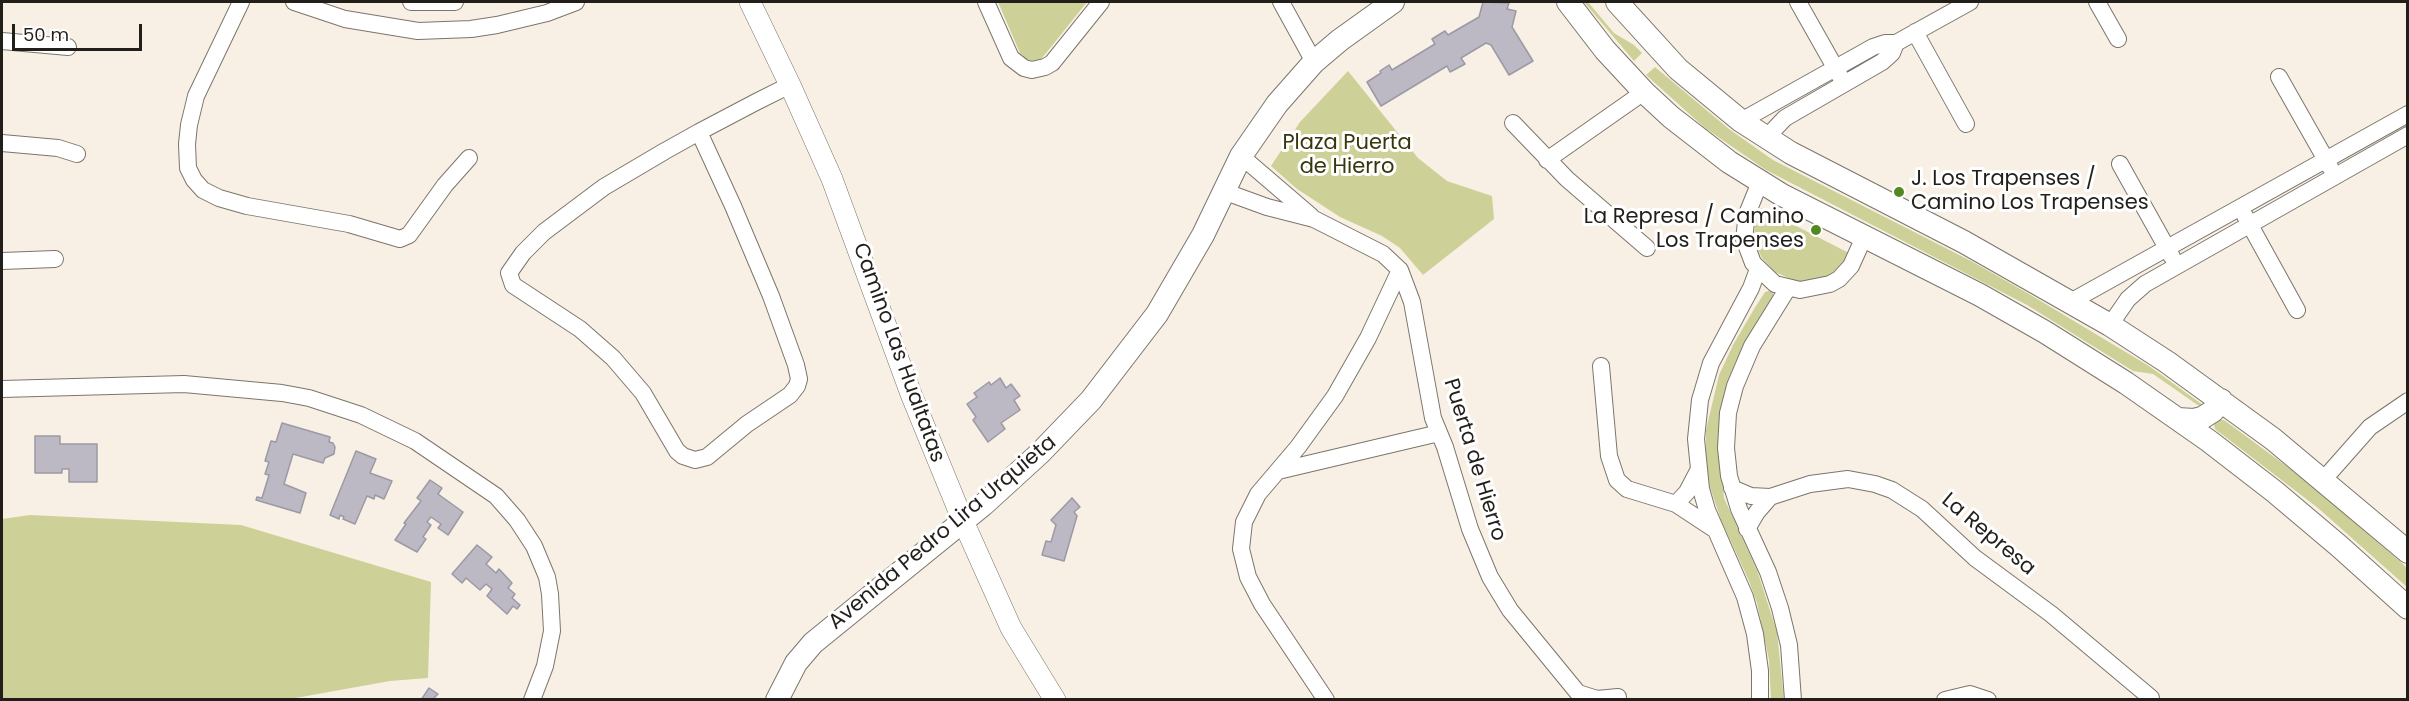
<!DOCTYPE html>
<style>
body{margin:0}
#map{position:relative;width:2409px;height:701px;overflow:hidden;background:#f8f0e4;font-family:Poppins,sans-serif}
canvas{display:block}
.frame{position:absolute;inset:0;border:3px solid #221f1b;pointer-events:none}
.scale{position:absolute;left:12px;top:24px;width:130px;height:27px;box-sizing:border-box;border:3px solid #221f1b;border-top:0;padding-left:8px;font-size:18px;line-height:21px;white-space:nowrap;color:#221f1b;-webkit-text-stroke:4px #fff;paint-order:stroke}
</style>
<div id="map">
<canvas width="2409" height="701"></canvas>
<div class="frame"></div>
<div class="scale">50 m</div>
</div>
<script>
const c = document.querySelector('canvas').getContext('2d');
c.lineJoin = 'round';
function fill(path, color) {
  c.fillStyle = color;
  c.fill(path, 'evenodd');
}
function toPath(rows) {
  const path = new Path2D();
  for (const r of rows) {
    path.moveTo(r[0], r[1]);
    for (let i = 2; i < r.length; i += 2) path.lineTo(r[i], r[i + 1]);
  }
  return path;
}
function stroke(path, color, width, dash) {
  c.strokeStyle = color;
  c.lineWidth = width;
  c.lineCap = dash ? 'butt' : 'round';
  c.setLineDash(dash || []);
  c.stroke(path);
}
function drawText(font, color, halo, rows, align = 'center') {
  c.font = font + ' Poppins,sans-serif';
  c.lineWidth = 6;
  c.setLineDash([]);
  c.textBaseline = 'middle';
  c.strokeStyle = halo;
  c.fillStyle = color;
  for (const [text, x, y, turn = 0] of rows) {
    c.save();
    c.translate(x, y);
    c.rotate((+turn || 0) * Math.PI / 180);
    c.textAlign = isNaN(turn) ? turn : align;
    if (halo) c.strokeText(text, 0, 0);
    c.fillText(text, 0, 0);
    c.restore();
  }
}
fill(toPath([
 [998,2,1087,2,1047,52,1041,59,1032,61,1026,59,1020,53],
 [1584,2,1588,2,1614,33,1634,45,1642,53,1634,61],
 [1655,67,1729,129,1773,160,1973,262,2029,294,2149,366,2203,405,2199,406,2153,374,2133,371,2027,305,1766,170,1705,128,1646,75],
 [1348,71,1418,158,1447,181,1492,196,1494,219,1423,275,1400,248,1382,236,1340,217,1297,189,1271,166,1300,122],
 [1761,208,1849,253,1846,261,1828,277,1814,281,1795,281,1775,272,1762,258,1754,242,1755,220],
 [1769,291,1773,292,1774,299,1735,363,1722,402,1718,435,1724,498,1757,570,1777,632,1784,700,1771,699,1769,660,1757,603,1749,581,1721,520,1710,487,1706,459,1706,430,1719,375,1733,345,1754,309,1765,292],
 [2217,420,2224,420,2304,479,2404,565,2407,569,2407,587,2318,508,2215,429,2214,424],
 [30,515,241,525,431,582,428,678,390,681,290,699,2,699,2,519]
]), '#ced197');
const building = toPath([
 [1483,2,1509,3,1507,9,1516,11,1512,27,1533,61,1509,75,1491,45,1486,43,1461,58,1465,64,1450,72,1447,66,1381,106,1367,82,1381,73,1380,71,1389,65,1392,70,1435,44,1432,39,1445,31,1448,35,1479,17,1483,2],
 [1000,378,1006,388,1011,384,1020,396,1014,400,1020,410,1001,423,1005,429,988,442,973,420,976,417,967,404,977,397,974,393,989,382,991,385,1000,378],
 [282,423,330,437,329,442,333,443,335,447,334,454,325,458,323,463,293,454,284,484,306,493,300,513,256,500,257,497,262,498,269,475,265,474,269,462,265,461,271,441,276,442,282,423],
 [35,436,60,436,60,444,97,444,97,482,69,482,69,469,62,469,62,473,35,473,35,436],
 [356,451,376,459,370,473,392,481,384,499,375,495,374,499,367,496,355,524,343,519,344,517,340,515,339,519,330,515,356,451],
 [430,480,442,488,438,494,463,512,448,535,438,528,441,524,431,517,427,522,431,525,423,537,426,539,417,552,395,540,406,524,404,523,421,501,417,498,430,480],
 [1072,498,1080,507,1074,512,1077,516,1064,561,1042,555,1046,541,1051,542,1056,525,1051,520,1072,498],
 [477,545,492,557,486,564,496,573,499,569,512,583,508,588,515,594,512,598,520,605,517,609,513,606,507,614,487,596,492,589,486,584,480,590,466,578,462,583,452,574,477,545],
 [429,688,438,694,434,698,436,700,421,700,429,688]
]);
fill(building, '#bcb9c5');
stroke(building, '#9b99a5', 1.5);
const minor = toPath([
 [241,2,196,96,189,125,187,144,188,168,194,180,203,190,219,198,247,206,349,224,400,239,409,235,445,185,469,158],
 [294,2,345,19,418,31,471,29,497,25,547,13,576,2],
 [411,2,455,2],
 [986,2,1011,58,1024,68,1032,70,1045,67,1052,63,1101,2],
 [1281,2,1314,62],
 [1798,2,1841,78],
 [2097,2,2118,39],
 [1915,32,1966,124],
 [2,41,68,47],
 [2279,77,2330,167],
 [1741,121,1873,47,1885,43,1896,43,1970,2],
 [1513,123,1567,179,1647,248],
 [699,132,733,206,771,296,796,365,799,379,797,386,790,395,747,424,707,457,695,460,683,456,677,451,643,393,613,358,580,329,513,285,509,273,523,253,544,232,604,187,665,151,699,132,756,102,790,85],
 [1766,138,1785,118,1882,62,1892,53,1896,43],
 [2,143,58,148,77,154],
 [1241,156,1311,216],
 [1547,160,1644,92],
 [2120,164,2172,257],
 [1760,182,1747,214,1744,239,1753,263,1775,284,1800,290,1830,284,1839,279,1851,266,1864,237],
 [1223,191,1267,207,1314,219,1383,254,1400,270,1412,302,1433,418,1445,447,1470,529,1490,577,1510,610,1578,693,1597,699,1618,697],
 [2245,216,2297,310],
 [2,261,55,259],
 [1758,269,1751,288,1711,363,1700,400,1696,439,1701,489,1707,510,1745,597,1755,634,1760,671,1760,700],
 [1788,288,1752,346,1735,386,1728,413,1726,448,1729,476,1739,509,1768,572,1780,608,1789,645,1793,700],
 [2072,301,2408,114],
 [2110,325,2128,299,2145,284,2408,135],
 [1601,366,1609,456,1617,480,1627,489,1676,504,1714,529],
 [2,389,184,384,282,393,309,398,361,415,415,441,496,496,517,520,534,546,547,577,550,594,552,631,545,666,532,700],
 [1278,471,1439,433],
 [2324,479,2370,427,2408,401],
 [1732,488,1751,496,1770,497,1810,484,1848,479,1875,484,1892,490,1922,509,1975,558,2051,614,2151,698],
 [1676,504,1687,492,1698,471],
 [1747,529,1757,512,1770,497],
 [1326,700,1262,604,1248,577,1241,549,1244,522,1258,494,1298,447,1335,396,1368,338,1400,270],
 [1945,700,1970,694,1988,700]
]);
const tertiary = toPath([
 [750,2,790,85,832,179,911,394,963,521,1011,628,1055,700]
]);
const secondary = toPath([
 [1568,2,1605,50,1644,92,1671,117,1729,162,1782,195,1980,295,2045,332,2126,383,2209,441,2275,492,2339,546,2408,608],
 [1617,2,1678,69,1741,121,1791,153,1964,242,2110,325,2167,362,2273,439,2408,552],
 [2178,419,2194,420,2202,418,2213,411,2221,400],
 [777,700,796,663,813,643,983,505,1040,453,1091,400,1157,314,1203,235,1241,156,1277,104,1314,62,1340,40,1393,2]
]);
stroke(minor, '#7c756b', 18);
stroke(tertiary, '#7c756b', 22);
stroke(secondary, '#7c756b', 24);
stroke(minor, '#fff', 16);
stroke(tertiary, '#fff', 21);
stroke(secondary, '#fff', 22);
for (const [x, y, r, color] of [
 [1899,192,6,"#528922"],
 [1816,230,6,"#528922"]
]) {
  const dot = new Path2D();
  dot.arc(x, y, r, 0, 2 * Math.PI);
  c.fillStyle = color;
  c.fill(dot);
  stroke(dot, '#fff', 2);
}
drawText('21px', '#37370c', '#fff', [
 ["Plaza Puerta",1347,144],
 ["de Hierro",1347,168]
]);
drawText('21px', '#221f1b', '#fff', [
 ["J. Los Trapenses /",1911,180],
 ["Camino Los Trapenses",1911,204],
 ["La Represa / Camino",1804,218,"right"],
 ["Los Trapenses",1804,242,"right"]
], 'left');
drawText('21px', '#221f1b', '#fff', [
 ["Camino Las Hualtatas",898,353,70],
 ["Puerta de Hierro",1474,460,73],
 ["Avenida Pedro Lira Urquieta",943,533,-40],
 ["La Represa",1988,535,40]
]);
</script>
